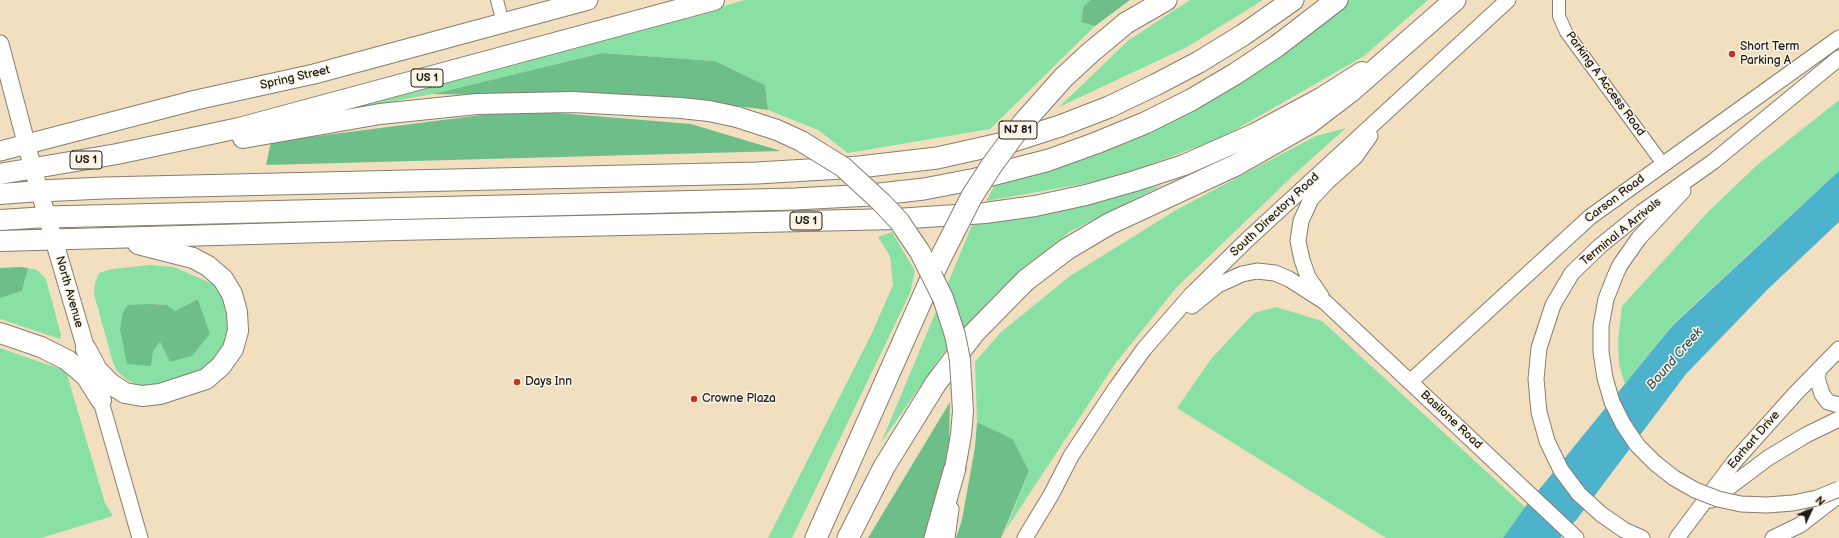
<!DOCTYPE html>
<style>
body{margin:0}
#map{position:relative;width:1839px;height:538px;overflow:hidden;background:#f1dfc0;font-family:"Balsamiq Sans",sans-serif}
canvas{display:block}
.north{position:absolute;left:1791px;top:490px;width:40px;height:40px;-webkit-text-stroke:3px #fcf5e5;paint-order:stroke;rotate:46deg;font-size:11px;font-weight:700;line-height:16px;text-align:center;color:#1c1c1c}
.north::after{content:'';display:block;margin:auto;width:14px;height:18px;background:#1c1c1c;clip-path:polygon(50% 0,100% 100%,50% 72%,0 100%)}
</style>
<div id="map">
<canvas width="1839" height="538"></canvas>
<div class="north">N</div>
</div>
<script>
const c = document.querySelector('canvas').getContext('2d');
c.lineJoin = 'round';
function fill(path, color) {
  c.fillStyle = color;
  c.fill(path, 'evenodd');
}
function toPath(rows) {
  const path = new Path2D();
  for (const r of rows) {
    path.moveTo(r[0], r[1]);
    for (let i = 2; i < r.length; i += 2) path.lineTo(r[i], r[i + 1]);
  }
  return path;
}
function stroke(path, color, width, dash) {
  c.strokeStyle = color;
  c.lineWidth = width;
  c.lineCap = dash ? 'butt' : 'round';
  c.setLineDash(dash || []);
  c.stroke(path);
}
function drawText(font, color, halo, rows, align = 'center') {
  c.font = font + ' "Balsamiq Sans",sans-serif';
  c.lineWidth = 3;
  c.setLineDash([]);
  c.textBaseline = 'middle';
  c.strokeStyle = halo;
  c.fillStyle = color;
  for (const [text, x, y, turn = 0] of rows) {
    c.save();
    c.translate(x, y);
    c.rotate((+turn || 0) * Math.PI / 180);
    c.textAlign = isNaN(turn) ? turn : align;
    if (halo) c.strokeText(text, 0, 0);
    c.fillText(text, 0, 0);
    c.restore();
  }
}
fill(toPath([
 [745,0,1090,0,1083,7,1081,22,1095,26,990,129,848,153,818,130,768,110,765,85,715,61,602,53,433,94,345,110],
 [1190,0,1263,0,1187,47,1059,107,1129,40],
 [1348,0,1428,0,1364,56,1221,138,1111,179,986,201,997,181,1200,106,1298,44],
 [1839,100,1839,171,1672,325,1625,384,1619,365,1618,341,1622,306,1708,212,1756,166],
 [1346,128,1299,170,1176,288,1115,364,1005,531,1029,471,1013,439,977,422,975,362,1000,333,1070,276,1176,210,1316,136],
 [1163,185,1069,232,992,298,941,356,881,443,973,223,1015,219],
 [892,232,915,271,910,293,792,538,768,538,872,333,893,285,890,256,878,237],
 [150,265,174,267,213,284,221,290,230,322,227,338,222,351,212,363,201,370,177,379,145,387,133,386,134,383,127,380,117,371,113,363,94,294,95,283,99,273,112,269],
 [198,299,210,334,192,356,170,362,160,342,153,351,152,304,167,305,175,311],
 [28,268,37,270,46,279,61,335,60,339,0,319,0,298,22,291],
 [1276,307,1322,321,1525,507,1503,538,1386,538,1177,408,1211,359,1254,313],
 [0,348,66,371,105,503,113,516,41,538,0,538]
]), '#89e0a4');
fill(toPath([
 [1090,0,1130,0,1095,26,1081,22,1083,7],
 [602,53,715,61,765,85,768,110,665,97,433,94],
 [521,110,691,124,781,151,266,165,271,142],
 [20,267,28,268,22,291,0,298,0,268],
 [198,299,210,334,192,356,170,362,160,342,153,351,151,366,127,364,120,330,123,312,128,305,152,304,167,305,175,311],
 [950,402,949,442,937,503,924,538,868,538],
 [977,422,1013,439,1029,471,1001,538,956,538,962,520,975,447]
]), '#6ebe8a');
fill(toPath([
 [1839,171,1839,222,1768,289,1686,374,1577,519,1560,538,1503,538,1525,507,1672,326]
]), '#4db2cc');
const minor = toPath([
 [497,0,503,23],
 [1559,0,1559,16,1566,32,1663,164]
]);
const tertiary = toPath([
 [1615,276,1620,265,1639,238,1683,191],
 [1321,296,1308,277,1302,260,1298,241,1301,221,1311,199,1327,182,1355,157,1370,136],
 [1192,306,1218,285,1242,274,1257,271,1275,273,1289,279,1325,302,1576,538],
 [1819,369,1817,378,1822,394,1828,402,1839,405],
 [1410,382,1590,217,1839,38],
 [98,391,140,538],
 [1712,500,1768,458,1806,435,1839,419],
 [947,538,951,509],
 [1025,538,1051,495,1071,456,1116,388,1144,349,1192,294,1247,240,1508,0],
 [1642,538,1624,530,1601,514,1579,494,1561,470,1547,441,1539,412,1536,379,1539,348,1553,305,1572,273,1600,246,1642,212,1714,161,1839,58],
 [1677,538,1734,462,1795,394,1839,349],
 [1773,538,1800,525,1839,495]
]);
const secondary = toPath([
 [0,44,33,169,86,349]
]);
const primary = toPath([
 [0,151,196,100,314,74,588,0]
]);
const trunk = toPath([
 [243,138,380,114,477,104,573,102,681,108,709,111,737,117],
 [0,174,117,154,239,128,714,0],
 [0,194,40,191],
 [0,220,47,217],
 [0,241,397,230,896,219,985,213,1035,206,1086,195,1135,181,1184,165,1254,134,1321,98,1362,72],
 [0,333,41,347,67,360,86,376,101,400],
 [86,349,97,370,111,384,125,393,142,396,160,394,206,379,221,366,233,349,238,331,237,312,232,294,223,279,208,266,193,258,138,244]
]);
const motorway = toPath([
 [1126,23,1166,0],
 [40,191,103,188,757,173,859,167,937,158,1013,141,1060,126,1109,107,1155,85,1199,62,1243,35,1293,0],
 [47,217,795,199,871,195,924,189,976,179,1049,160,1096,143,1145,123,1191,100,1235,74,1277,46,1337,0],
 [816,538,938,263],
 [848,538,884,467,936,383,974,333,1026,280,1067,249,1109,224,1236,165,1308,124,1350,92,1455,0],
 [935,538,955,468]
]);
stroke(minor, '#867e6e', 14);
stroke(tertiary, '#867e6e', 17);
stroke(secondary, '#867e6e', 19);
stroke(primary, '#867e6e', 21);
stroke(trunk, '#867e6e', 22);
stroke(motorway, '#867e6e', 23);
stroke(minor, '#fff', 12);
stroke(tertiary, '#fff', 15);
stroke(secondary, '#fff', 17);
stroke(primary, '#fff', 19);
stroke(trunk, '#fff', 20);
stroke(motorway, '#fff', 21);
const tertiaryBridge = toPath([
 [1615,276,1606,299,1601,326,1601,352,1605,378,1612,402,1623,424,1637,445,1655,463,1674,478,1695,490,1718,499,1741,504,1767,505,1793,503,1817,498,1839,489]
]);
const trunkBridge = toPath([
 [737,117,777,130,801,141,843,167,881,202,899,221,920,252,943,298,955,335,960,360,963,411,961,435,955,468]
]);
const motorwayBridge = toPath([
 [939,261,972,196,992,165,1023,123,1064,77,1090,53,1126,23]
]);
stroke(tertiaryBridge, '#867e6e', 17, []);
stroke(trunkBridge, '#867e6e', 22, []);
stroke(motorwayBridge, '#867e6e', 23, []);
stroke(tertiaryBridge, '#fff', 15);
stroke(trunkBridge, '#fff', 20);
stroke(motorwayBridge, '#fff', 21);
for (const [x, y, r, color] of [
 [1732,54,4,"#c8321e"],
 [517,382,4,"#c8321e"],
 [694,399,4,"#c8321e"]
]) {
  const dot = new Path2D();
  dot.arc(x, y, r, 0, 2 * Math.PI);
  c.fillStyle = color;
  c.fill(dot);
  stroke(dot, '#fcf5e5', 1.5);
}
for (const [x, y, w] of [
 [427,78,32],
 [1018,130,38],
 [86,160,32],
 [806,221,32]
]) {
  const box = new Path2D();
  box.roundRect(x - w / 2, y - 9, w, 18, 3);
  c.fillStyle = '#fcf5e5';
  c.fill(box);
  stroke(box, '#1c1c1c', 1);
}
drawText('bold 11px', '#1c1c1c', null, [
 ["US 1",427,78],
 ["NJ 81",1018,130],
 ["US 1",86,160],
 ["US 1",806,221]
]);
drawText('12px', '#1c1c1c', '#fcf5e5', [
 ["Short Term",1740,47],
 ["Parking A",1740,61],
 ["Days Inn",525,382],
 ["Crowne Plaza",702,399]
], 'left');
drawText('12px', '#1c1c1c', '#fcf5e5', [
 ["Spring Street",295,78,-13],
 ["Parking A Access Road",1605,84,54],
 ["Carson Road",1615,199,-37],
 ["South Directory Road",1275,215,-43],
 ["Terminal A Arrivals",1621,232,-39],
 ["North Avenue",69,292,74],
 ["Basilone Road",1451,420,43],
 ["Earhart Drive",1754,440,-49]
]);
drawText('italic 13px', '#305862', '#fcf5e5', [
 ["Bound Creek",1675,359,-49]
]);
</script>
